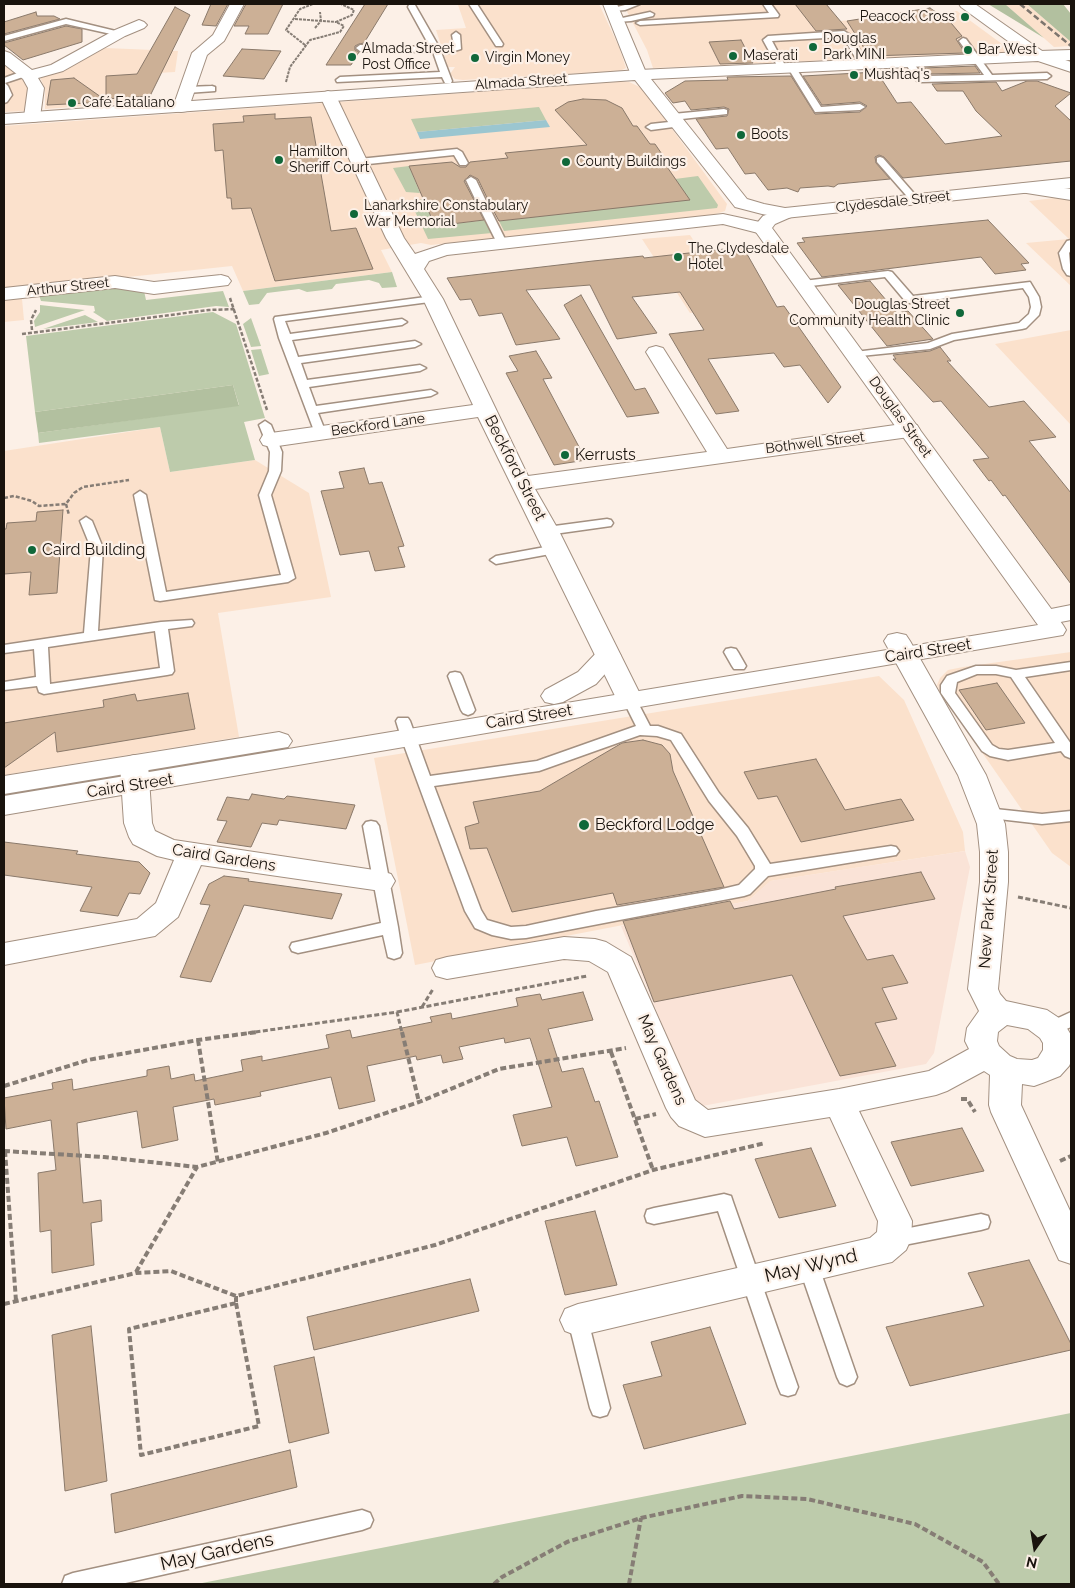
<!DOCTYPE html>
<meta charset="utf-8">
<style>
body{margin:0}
#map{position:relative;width:1075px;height:1588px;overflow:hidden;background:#fcf0e7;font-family:Raleway,sans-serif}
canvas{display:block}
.frame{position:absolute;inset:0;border:5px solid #19130d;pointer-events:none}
.north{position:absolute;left:1010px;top:1523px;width:50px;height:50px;-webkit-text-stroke:4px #fcf0e7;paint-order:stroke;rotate:193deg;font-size:14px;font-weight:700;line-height:20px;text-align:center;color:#19130d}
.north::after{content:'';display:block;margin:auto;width:18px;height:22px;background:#19130d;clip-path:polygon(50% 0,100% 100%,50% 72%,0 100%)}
</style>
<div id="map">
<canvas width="1075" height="1588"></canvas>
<div class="frame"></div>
<div class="north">N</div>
</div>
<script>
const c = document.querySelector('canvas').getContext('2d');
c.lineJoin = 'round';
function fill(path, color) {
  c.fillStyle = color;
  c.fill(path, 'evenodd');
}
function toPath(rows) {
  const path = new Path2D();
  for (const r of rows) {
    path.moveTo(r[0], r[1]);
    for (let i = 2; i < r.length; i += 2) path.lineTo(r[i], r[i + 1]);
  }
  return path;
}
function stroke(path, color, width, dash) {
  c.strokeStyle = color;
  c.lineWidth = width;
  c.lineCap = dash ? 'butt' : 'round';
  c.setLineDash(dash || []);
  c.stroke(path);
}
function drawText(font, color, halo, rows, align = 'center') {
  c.font = font + ' Raleway,sans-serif';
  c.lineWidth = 4.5;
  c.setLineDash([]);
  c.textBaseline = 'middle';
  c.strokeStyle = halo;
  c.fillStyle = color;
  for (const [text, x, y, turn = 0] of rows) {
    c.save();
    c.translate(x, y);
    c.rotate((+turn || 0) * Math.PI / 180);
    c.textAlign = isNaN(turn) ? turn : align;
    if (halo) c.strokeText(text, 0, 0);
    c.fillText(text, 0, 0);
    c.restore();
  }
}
fill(toPath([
 [449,4,599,4,619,47,626,68,620,71,463,80,455,79,450,74,455,67,448,67,436,30,466,28,458,5],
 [623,4,827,4,840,21,957,11,1013,52,653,68,647,50],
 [1005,4,1027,4,1071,42,1071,46,1054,47],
 [105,48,178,51,175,72,141,74,139,102,45,109,45,89,40,77,64,70],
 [4,61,25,76,32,91,26,111,4,112],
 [616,82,629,82,642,88,727,204,725,211,713,215,431,245,421,243,381,250,392,272,243,291,232,266,24,288,22,299,24,320,4,322,4,126],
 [1071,196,1071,286,1026,243,1069,239,1029,201],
 [690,235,738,307,690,313,642,239],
 [1071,330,1071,425,995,344],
 [160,427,170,472,255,460,309,493,331,597,218,613,239,737,4,775,4,451],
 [1071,652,1071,867,1052,853,940,692,937,685,940,678,948,670,963,667],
 [879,676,904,700,963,832,965,851,771,881,748,901,415,965,374,758]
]), '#fbe1cc');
fill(toPath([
 [965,851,970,867,934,1053,926,1064,697,1107,621,926,748,901,770,881]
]), '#fae3d7');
fill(toPath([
 [539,107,546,120,417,132,411,119],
 [409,166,420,193,406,192,393,168],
 [698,176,718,205,717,208,504,231,499,221,689,199,675,179],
 [423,199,435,226,487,220,492,233,428,239,411,203,412,201],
 [392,272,397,287,382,288,379,283,369,280,336,284,332,289,307,292,299,289,267,293,259,304,249,305,243,291],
 [114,286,144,291,146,300,223,291,229,307,216,306,107,321,93,312,95,311,94,306,41,301,39,295],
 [40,305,85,310,35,327,34,321,40,312],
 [213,312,236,324,265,418,244,422,255,460,170,472,160,427,39,443,38,433,239,405,233,385,35,412,26,336],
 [85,315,98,322,43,329],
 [251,318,261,346,251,347,243,324],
 [261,349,269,374,259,376,251,350],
 [1071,1413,1071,1584,197,1584]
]), '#bdcbab');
fill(toPath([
 [988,4,1005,4,1044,38],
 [1027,4,1063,4,1071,14,1071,42],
 [233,385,239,406,38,433,35,412]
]), '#b2c09f');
fill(toPath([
 [546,120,550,127,420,139,417,132]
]), '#9bc6d0');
const building = toPath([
 [211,4,228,4,216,26,202,25,211,4],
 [246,4,283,4,268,34,245,34,249,26,234,26,246,4],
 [365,4,388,4,364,43,359,44,355,46,355,50,359,52,351,65,326,65,365,4],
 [795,4,826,4,847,29,816,31,795,4],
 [175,7,190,15,150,96,106,99,106,76,137,74,175,7],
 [930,8,943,17,946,17,962,36,956,39,965,53,869,56,847,21,930,8],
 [36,12,37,16,54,16,60,19,4,34,4,22,36,12],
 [66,26,82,29,82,42,23,60,4,45,4,43,66,26],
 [741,40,753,63,720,64,709,42,741,40],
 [242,49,281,51,264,79,223,76,242,49],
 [975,66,980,73,926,74,923,68,975,66],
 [877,72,897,103,911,102,945,144,1002,136,976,111,963,91,937,91,932,84,996,82,1002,91,1027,81,1037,81,1071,93,1055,106,1071,121,1071,161,903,178,884,157,879,155,875,157,876,163,890,179,838,184,834,187,828,186,800,188,798,192,787,188,768,190,755,173,745,174,728,148,716,149,696,119,727,116,729,109,724,107,691,110,685,101,673,103,665,93,685,81,728,80,727,77,791,76,815,114,860,112,867,106,860,102,822,105,803,76,877,72],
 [74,78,108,102,47,105,51,80,74,78],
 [583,99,606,100,622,108,633,126,637,126,650,144,655,144,668,163,665,164,690,200,499,221,492,208,485,204,488,200,478,179,470,175,464,181,475,202,483,205,478,208,484,220,435,226,409,166,452,162,460,167,466,167,470,162,508,158,505,153,587,145,555,110,568,102,583,99],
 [275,114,275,119,311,117,331,231,356,228,373,269,275,281,251,208,232,209,231,198,227,198,223,150,215,151,213,124,244,122,243,116,275,114],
 [988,220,1029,263,1021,264,1026,270,995,274,981,257,822,277,797,243,805,242,802,238,988,220],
 [743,247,777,307,784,306,841,387,828,403,800,365,784,367,774,353,708,359,739,411,716,414,669,334,704,330,680,292,632,297,657,333,617,339,590,285,526,290,560,339,516,345,502,313,479,316,471,299,460,300,447,278,593,261,643,256,644,258,743,247],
 [870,281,897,313,908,311,933,339,887,346,838,285,870,281],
 [581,295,635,390,645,388,659,413,627,417,564,305,581,295],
 [940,347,951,361,947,361,989,407,1024,401,1056,437,1029,441,1071,493,1071,584,1005,495,1003,496,991,480,989,481,973,460,989,458,941,401,933,402,893,359,896,359,893,355,930,351,940,347],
 [536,351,552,378,543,379,586,460,554,465,506,373,518,371,509,356,536,351],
 [364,468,369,484,382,482,404,546,398,547,405,567,375,571,369,551,340,555,321,491,344,488,339,472,364,468],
 [63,510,57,593,29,595,31,572,4,574,4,529,6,529,7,523,36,521,37,512,63,510],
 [997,683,1025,723,986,730,959,690,997,683],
 [188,693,195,729,57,752,55,732,4,768,4,723,104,707,103,700,135,694,137,701,188,693],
 [643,740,662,745,670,754,673,771,724,887,617,905,613,893,512,912,487,848,470,849,465,827,479,823,473,802,540,791,622,743,643,740],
 [816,759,845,810,901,799,914,820,801,842,777,796,758,799,744,772,816,759],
 [252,794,284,799,287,796,355,805,346,829,279,820,277,825,262,823,251,847,217,842,227,821,217,820,227,797,249,800,252,794],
 [4,842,78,851,76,854,139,862,150,873,140,894,129,893,118,916,80,911,92,887,4,875,4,842],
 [921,872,935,899,843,916,867,960,893,955,908,983,882,988,897,1019,875,1023,896,1066,840,1076,792,975,654,1002,623,921,730,901,734,909,836,889,835,887,921,872],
 [224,876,249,879,248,881,342,894,332,919,244,905,211,982,180,977,210,905,200,904,209,884,224,876],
 [583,992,593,1020,548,1029,562,1072,583,1068,595,1102,599,1101,618,1157,576,1166,567,1137,522,1146,513,1115,552,1107,530,1038,505,1043,504,1038,459,1047,463,1059,443,1063,441,1055,417,1060,416,1056,367,1066,375,1101,339,1109,331,1077,260,1092,261,1096,215,1105,214,1099,173,1107,178,1140,142,1148,137,1111,77,1123,83,1203,101,1200,102,1221,91,1223,94,1265,52,1273,51,1230,40,1232,38,1173,56,1170,51,1120,6,1129,4,1098,53,1089,52,1083,72,1079,73,1090,147,1076,147,1070,169,1066,171,1079,194,1074,195,1081,243,1071,241,1060,262,1056,262,1061,329,1048,326,1035,350,1030,352,1038,432,1022,430,1017,451,1013,452,1019,518,1006,516,998,540,994,542,1000,583,992],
 [962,1128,984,1171,911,1186,891,1142,962,1128],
 [811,1148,836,1206,779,1218,755,1159,811,1148],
 [595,1211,617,1285,565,1295,545,1221,595,1211],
 [1029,1260,1071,1344,1071,1350,910,1386,886,1327,984,1306,968,1273,1029,1260],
 [470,1279,479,1311,314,1350,307,1317,470,1279],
 [91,1326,107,1481,65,1491,52,1335,91,1326],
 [710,1327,746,1424,644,1449,623,1385,662,1376,651,1342,710,1327],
 [314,1357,329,1433,289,1443,274,1366,314,1357],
 [290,1450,297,1487,115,1533,111,1494,290,1450]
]);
fill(building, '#ccb096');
stroke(building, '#8a796a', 1);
const lane = toPath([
 [469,4,477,4,503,44,502,46,496,46,469,4],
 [629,4,640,4,625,10,613,11,609,9,629,4],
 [763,4,771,4,779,15,778,17,640,25,636,23,640,21,769,13,763,4],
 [409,5,415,5,439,47,454,46,452,35,456,32,460,35,461,49,448,53,441,52,452,81,451,83,445,83,442,77,337,82,336,80,340,77,440,72,433,52,360,51,356,48,360,45,430,47,408,7,409,5],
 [650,12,654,14,653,16,631,21,617,22,613,20,650,12],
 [66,19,124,33,120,36,66,24,4,41,4,36,66,19],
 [844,31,852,36,868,65,867,67,861,67,843,37,772,41,787,69,780,71,763,40,768,36,844,31],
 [963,38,966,39,992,75,1047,73,1051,76,1047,79,920,82,917,81,905,63,912,61,923,76,984,75,959,41,963,38],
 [792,65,796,68,821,107,860,104,865,107,860,110,815,112,788,68,792,65],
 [26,70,29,71,29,75,5,83,8,86,12,95,7,102,4,103,4,78,26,70],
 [212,86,215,87,215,91,187,93,183,90,187,87,212,86],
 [724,109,727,110,727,114,673,120,668,117,673,114,724,109],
 [678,121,683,124,681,126,651,130,646,127,651,124,678,121],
 [457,149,462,152,468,163,466,165,460,165,454,155,359,165,354,162,359,159,457,149],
 [880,157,883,158,918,198,918,202,912,202,877,162,877,158,880,157],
 [471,177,476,180,486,201,484,203,478,203,476,201,466,180,471,177],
 [485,206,490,209,507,243,506,245,502,246,497,243,480,209,485,206],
 [1071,240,1071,250,1069,253,1071,276,1067,275,1063,269,1059,253,1067,241,1071,240],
 [888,271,892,272,913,296,1030,282,1039,297,1041,307,1039,315,1026,328,1022,329,954,340,930,349,851,357,849,355,855,352,928,343,952,334,1019,323,1029,314,1031,307,1029,297,1023,288,910,303,906,302,885,277,803,287,798,284,803,281,888,271],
 [433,296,437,297,438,299,437,301,285,321,290,334,402,319,407,322,402,325,292,340,298,357,415,341,421,344,415,347,301,363,307,380,420,365,426,368,420,371,309,387,316,406,431,390,437,393,431,396,318,413,326,433,324,436,316,436,279,338,274,319,275,317,433,296],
 [265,421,271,425,282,452,281,471,271,495,295,578,288,582,160,601,155,600,134,495,140,491,146,495,166,592,281,575,259,495,269,471,270,452,259,425,265,421],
 [86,517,92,521,103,548,98,631,161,622,192,620,194,623,192,626,168,629,174,671,172,674,167,675,44,694,39,692,37,686,4,690,4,682,36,677,34,649,4,653,4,645,84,633,91,548,80,521,86,517],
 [155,631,160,668,50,684,48,647,155,631],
 [607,519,611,520,613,523,611,526,547,535,541,531,547,527,607,519],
 [556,545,561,546,562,549,561,552,496,564,490,560,496,556,556,545],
 [731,648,736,649,738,652,746,666,744,669,734,669,732,666,724,652,726,649,731,648],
 [1071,662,1071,670,1025,677,1071,744,1070,758,1065,756,1061,751,1008,760,990,756,982,751,941,693,941,685,947,676,976,666,996,666,1016,670,1071,662],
 [977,674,996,674,1011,677,1055,743,1008,750,999,749,992,745,955,693,957,682,977,674],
 [455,672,460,673,462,676,475,710,473,713,468,715,463,713,461,710,448,676,450,673,455,672],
 [630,695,635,697,650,726,658,726,681,734,719,793,748,828,770,864,891,846,896,847,899,851,896,855,768,876,750,894,744,896,526,938,511,939,492,935,475,928,465,911,401,737,396,721,398,718,408,718,410,721,430,776,537,761,636,726,623,700,625,697,630,695],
 [640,735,657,736,671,740,709,801,737,836,755,866,755,869,739,885,718,890,596,911,526,926,511,927,487,920,481,910,434,786,539,771,640,735],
 [986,808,1042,814,1071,811,1071,821,1042,824,981,817,978,813,981,809,986,808],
 [371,821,376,822,379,826,398,927,402,953,400,957,394,959,388,957,383,935,298,953,292,951,290,947,292,943,381,923,363,826,366,822,371,821],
 [1071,1012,1071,1027,1051,1036,1045,1034,1042,1029,1045,1024,1071,1012],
 [724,1194,731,1196,733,1202,798,1387,795,1394,788,1396,781,1394,778,1387,718,1211,654,1224,647,1222,645,1216,647,1210,654,1208,724,1194],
 [981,1214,988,1216,990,1222,988,1228,981,1230,894,1247,887,1245,885,1239,887,1233,894,1231,981,1214],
 [809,1259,816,1261,819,1267,857,1377,854,1383,847,1386,840,1383,837,1377,799,1267,802,1261,809,1259],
 [578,1311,585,1314,588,1320,610,1408,607,1415,600,1417,593,1415,590,1408,568,1320,571,1314,578,1311],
 [362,1510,370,1513,373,1520,370,1527,362,1530,121,1584,62,1584,65,1576,73,1573,362,1510]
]);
const street = toPath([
 [230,4,244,4,224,41,207,55,189,107,187,111,181,112,175,111,173,107,192,53,213,35,230,4],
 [603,4,617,4,647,75,645,78,633,78,631,75,603,4],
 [139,20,144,22,147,25,144,28,125,36,63,71,38,78,44,88,40,117,38,121,32,122,26,121,24,117,28,88,23,79,4,64,4,51,10,53,32,70,51,65,115,30,139,20],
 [328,91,334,93,336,96,404,238,415,254,445,244,723,214,769,224,771,228,769,232,762,234,723,224,447,255,429,261,424,269,443,299,528,476,707,452,646,352,649,348,656,346,663,348,727,449,909,423,917,425,920,430,917,435,909,437,535,489,559,531,643,700,639,706,630,708,621,706,617,700,478,417,271,447,263,445,260,440,263,435,271,433,473,405,423,299,386,238,320,96,322,93,328,91],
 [1026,183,1071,189,1071,200,1020,192,1017,188,1020,184,1026,183],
 [221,275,228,277,231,281,228,285,154,294,115,288,4,300,4,288,115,276,154,282,221,275],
 [1071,605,1071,620,1045,625,1036,622,1033,617,1036,612,1071,605],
 [897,633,906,635,910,641,986,775,1005,824,1008,852,1008,882,998,989,1000,994,1006,1001,1047,1010,1062,1020,1071,1035,1071,1062,1069,1066,1060,1076,1045,1082,1034,1086,1022,1084,1021,1105,1071,1213,1071,1264,1059,1260,991,1112,989,1105,990,1075,984,1071,947,1091,936,1095,859,1111,912,1221,911,1239,906,1250,892,1262,578,1336,565,1331,560,1320,565,1309,578,1304,870,1238,877,1232,878,1221,830,1117,705,1137,679,1126,671,1117,666,1108,608,972,589,961,564,959,447,979,436,976,432,968,436,960,447,957,564,937,595,939,606,942,631,957,695,1100,708,1110,839,1089,929,1071,969,1049,965,1041,967,1028,979,1011,968,989,980,882,980,852,977,824,958,775,884,641,888,635,897,633],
 [1007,1025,1028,1029,1040,1038,1043,1043,1043,1050,1038,1058,1032,1060,1017,1059,1010,1056,999,1046,997,1041,998,1032,1007,1025],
 [134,755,144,758,148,764,152,823,155,831,174,840,381,871,391,874,395,881,391,888,381,891,201,865,178,917,155,936,4,965,4,943,137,919,156,903,174,860,157,856,133,844,129,837,124,823,120,764,124,758,134,755]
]);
const secondary = toPath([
 [1071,50,1071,60,1039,61,1033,59,1031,56,1033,53,1039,51,1071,50],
 [785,208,791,209,794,213,791,217,775,224,772,228,1063,625,1066,630,1063,635,4,815,4,796,1038,625,753,228,763,216,785,208],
 [608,648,617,650,621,656,596,684,563,702,554,704,545,702,541,696,545,690,578,672,599,650,608,648],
 [279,732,288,735,292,741,288,747,4,794,4,776,279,732]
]);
const primary = toPath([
 [959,4,975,4,1045,53,1071,62,1071,72,1038,61,651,79,747,199,764,204,785,208,1071,178,1071,188,785,218,762,214,735,207,635,80,4,124,4,114,639,70,1023,52,961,7,959,4]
]);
stroke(lane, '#a39081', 3);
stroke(street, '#a39081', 2);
stroke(secondary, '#a39081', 2);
stroke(primary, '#a39081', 2);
stroke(toPath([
 [295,19,336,22],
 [315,28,321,21,320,12],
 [305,45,286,30,300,9,313,4],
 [286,82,290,67,310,40,340,32,344,26,336,22,352,15,354,10,341,4]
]), '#867d75', 2, [3, 1]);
stroke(toPath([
 [230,298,267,410],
 [32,330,31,320,36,310],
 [22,334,209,310,235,309],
 [4,498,14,496,32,501,39,506,66,504,74,493,83,487,129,480],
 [66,504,69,515]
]), '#867d75', 2.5, [4, 2]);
stroke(toPath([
 [1018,897,1071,908],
 [422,1007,433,989],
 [397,1012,587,976],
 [248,1033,397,1012,402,1033]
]), '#867d75', 3, [5, 2.5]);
stroke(toPath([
 [402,1032,419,1102],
 [198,1040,218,1163],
 [611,1052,653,1170],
 [4,1086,88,1060,198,1040,257,1032],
 [961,1099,967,1099,975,1112],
 [635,1119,656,1114],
 [4,1151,104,1157,197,1167,326,1133,419,1102,499,1069,626,1048],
 [5,1151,16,1301],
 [1060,1161,1071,1156],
 [136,1272,197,1167],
 [236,1296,236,1303],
 [236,1303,259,1426,141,1455,129,1329,236,1303],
 [4,1304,136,1273,171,1271,236,1296,435,1245,653,1170,765,1143],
 [494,1584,502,1577,567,1542,641,1518,742,1496,807,1499,915,1524,983,1562,999,1584],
 [629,1584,641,1518]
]), '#867d75', 4, [6, 3]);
fill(lane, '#fff');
fill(street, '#fff');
fill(secondary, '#fff');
fill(primary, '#fff');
stroke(toPath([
 [1020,4,1071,46]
]), '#7d756e', 2.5, [6, 3]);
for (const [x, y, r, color] of [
 [965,17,5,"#10683a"],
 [813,47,5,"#10683a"],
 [968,50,5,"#10683a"],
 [733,56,5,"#10683a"],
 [352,57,5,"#10683a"],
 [475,58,5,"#10683a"],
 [854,75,5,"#10683a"],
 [72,103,5,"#10683a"],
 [741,135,5,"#10683a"],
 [279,160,5,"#10683a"],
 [566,162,5,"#10683a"],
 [354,214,5,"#10683a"],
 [678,257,5,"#10683a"],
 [960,313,5,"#10683a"],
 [565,455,5,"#10683a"],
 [32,550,5,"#10683a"],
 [584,825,6,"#10683a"]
]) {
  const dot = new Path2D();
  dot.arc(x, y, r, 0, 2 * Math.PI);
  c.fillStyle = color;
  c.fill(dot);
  stroke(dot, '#fcf0e7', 2);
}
drawText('14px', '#19130d', '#fcf0e7', [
 ["Peacock Cross",955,17,"right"],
 ["Douglas",823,39],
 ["Park MINI",823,55],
 ["Almada Street",362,49],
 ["Post Office",362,65],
 ["Bar West",978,50],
 ["Maserati",743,56],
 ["Virgin Money",485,58],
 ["Mushtaq's",864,75],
 ["Café Eataliano",82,103],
 ["Boots",751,135],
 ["Hamilton",289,152],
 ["Sheriff Court",289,168],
 ["County Buildings",576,162],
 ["Lanarkshire Constabulary",364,206],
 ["War Memorial",364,222],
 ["The Clydesdale",688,249],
 ["Hotel",688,265],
 ["Douglas Street",950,305,"right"],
 ["Community Health Clinic",950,321,"right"]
], 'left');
drawText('14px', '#19130d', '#fcf0e7', [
 ["Almada Street",521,82,-4],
 ["Clydesdale Street",893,202,-6],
 ["Arthur Street",68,287,-6],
 ["Douglas Street",900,417,54],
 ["Beckford Lane",378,425,-8],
 ["Bothwell Street",815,443,-7]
]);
drawText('16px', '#19130d', '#fcf0e7', [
 ["Kerrusts",575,455],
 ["Caird Building",42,550],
 ["Beckford Lodge",595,825]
], 'left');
drawText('16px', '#19130d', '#fcf0e7', [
 ["Beckford Street",515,468,63],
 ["Caird Street",928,651,-9],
 ["Caird Street",529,717,-9],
 ["Caird Street",130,786,-9],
 ["Caird Gardens",224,858,9],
 ["New Park Street",989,909,-86],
 ["May Gardens",662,1060,66]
]);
drawText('19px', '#19130d', '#fcf0e7', [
 ["May Wynd",811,1266,-13],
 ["May Gardens",217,1552,-13]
]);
</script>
